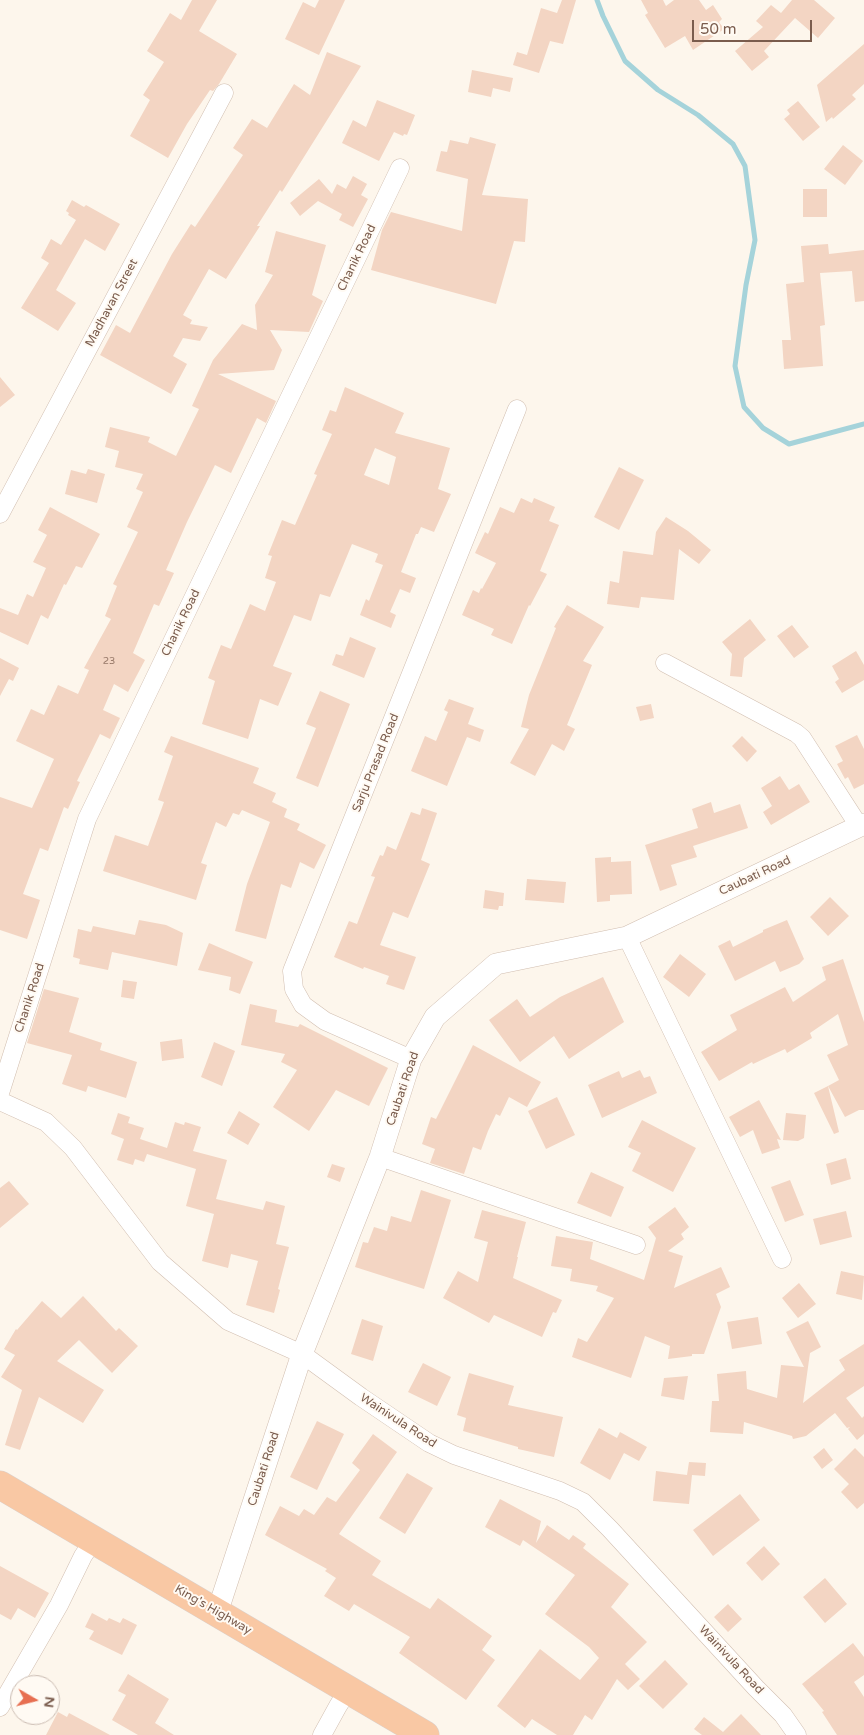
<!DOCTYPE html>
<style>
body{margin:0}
#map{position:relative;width:864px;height:1735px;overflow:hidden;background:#fdf6ec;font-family:"Varela Round",sans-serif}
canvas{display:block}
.north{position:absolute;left:10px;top:1675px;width:50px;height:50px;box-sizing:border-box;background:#fffaf3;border:1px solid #cabbb1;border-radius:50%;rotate:98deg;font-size:14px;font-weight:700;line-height:20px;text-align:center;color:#7a5c4d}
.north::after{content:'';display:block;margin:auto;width:18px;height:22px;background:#e76f51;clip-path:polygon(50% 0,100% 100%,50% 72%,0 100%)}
.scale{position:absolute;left:692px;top:20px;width:120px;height:22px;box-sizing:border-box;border:2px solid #7a5c4d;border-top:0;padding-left:6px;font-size:15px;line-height:18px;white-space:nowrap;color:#7a5c4d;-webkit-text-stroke:4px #fffaf3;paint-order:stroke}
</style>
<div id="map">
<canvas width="864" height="1735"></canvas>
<div class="north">N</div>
<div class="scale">50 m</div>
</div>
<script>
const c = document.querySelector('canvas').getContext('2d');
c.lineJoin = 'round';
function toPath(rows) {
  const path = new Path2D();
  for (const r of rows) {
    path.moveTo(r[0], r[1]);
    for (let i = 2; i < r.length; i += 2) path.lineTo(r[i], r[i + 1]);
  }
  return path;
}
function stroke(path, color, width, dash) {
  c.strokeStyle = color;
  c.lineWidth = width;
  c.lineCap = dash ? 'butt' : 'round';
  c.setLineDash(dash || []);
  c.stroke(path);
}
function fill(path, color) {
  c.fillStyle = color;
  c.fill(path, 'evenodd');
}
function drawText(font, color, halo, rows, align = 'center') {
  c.font = font + ' "Varela Round",sans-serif';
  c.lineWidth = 4;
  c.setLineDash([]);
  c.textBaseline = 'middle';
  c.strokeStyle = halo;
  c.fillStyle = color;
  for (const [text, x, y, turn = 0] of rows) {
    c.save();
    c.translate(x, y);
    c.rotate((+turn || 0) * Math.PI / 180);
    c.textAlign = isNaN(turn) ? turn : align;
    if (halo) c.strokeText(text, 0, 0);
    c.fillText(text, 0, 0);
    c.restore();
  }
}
stroke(toPath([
 [597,0,603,16,625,61,658,90,698,115,733,144,745,166,755,240,746,285,735,366,744,407,763,428,789,444,864,424]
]), '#a5d3da', 5);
fill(toPath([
 [192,0,217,0,199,31,237,54,219,84,213,91,210,90,187,124,168,158,130,136,150,100,143,95,164,62,147,51,170,13,181,20],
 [319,0,345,0,319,55,285,39,303,2,315,8],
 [562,0,576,0,563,44,550,41,539,73,513,65,517,52,527,55,541,8,557,13],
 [641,0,663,0,666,6,674,0,699,0,706,10,713,5,722,19,719,22,724,29,693,50,685,36,665,48,645,15,648,13],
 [792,0,814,0,835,18,818,38,795,18,764,51,769,57,752,71,735,51,763,27,756,21,771,5,781,13],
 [864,44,864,84,852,95,856,99,833,119,832,117,826,122,817,85],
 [327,52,361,66,282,192,280,190,257,226,260,226,226,279,209,269,183,315,192,320,190,324,208,327,200,341,183,338,173,356,187,364,171,394,100,355,116,325,130,333,172,254,191,224,195,227,243,155,233,148,252,119,267,128,294,84,310,95],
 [472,70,513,78,510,92,493,88,491,97,468,92],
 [377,100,415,115,407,135,404,134,403,136,394,132,379,161,342,143,353,120,366,127],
 [798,101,820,127,803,141,784,119,790,114,787,110],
 [470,137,496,144,482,195,528,199,525,242,514,241,496,304,371,270,382,230,391,212,462,231,468,179,436,171,441,151,447,152,450,140,468,144],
 [843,145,863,161,845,185,824,169],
 [353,176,367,184,361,195,368,199,353,227,339,220,342,214,318,201,300,216,290,203,319,179,332,194,337,184,346,189],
 [803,189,827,189,827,217,803,217],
 [72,200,84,207,86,205,120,224,105,251,85,239,56,290,76,303,58,331,21,308,49,263,41,258,51,239,61,245,76,220,68,215,69,213,66,211],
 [276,231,326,245,312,295,323,301,309,332,270,330,282,350,274,370,218,374,276,401,266,423,257,418,231,473,215,465,187,522,166,570,174,573,159,606,154,604,133,653,145,660,128,692,114,684,103,710,120,718,110,739,100,734,77,781,80,782,68,809,64,807,48,851,40,848,23,894,40,900,27,939,0,930,0,797,32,808,54,759,16,741,31,709,44,715,58,685,78,694,89,670,84,668,111,619,105,616,117,586,113,584,138,532,127,527,143,492,136,489,143,474,115,467,119,451,105,447,110,427,150,437,148,442,176,456,199,409,192,406,213,360,242,324,257,330,255,305,273,275,265,272],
 [828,244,829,254,864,250,864,301,855,302,852,271,820,273,825,325,820,326,823,366,784,369,782,340,791,340,786,284,804,282,801,246],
 [0,377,15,395,0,407],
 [345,387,404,413,395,433,450,448,438,489,451,494,434,532,421,527,418,534,416,534,401,572,416,578,410,593,400,589,390,612,396,615,391,628,360,615,366,599,369,601,383,565,375,562,378,554,352,544,330,597,320,594,311,621,294,615,273,666,292,673,278,706,260,699,248,739,202,724,215,681,208,678,221,645,231,649,250,604,265,611,276,582,265,578,272,556,268,555,282,520,295,525,317,475,314,474,332,434,322,430,330,410,336,412],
 [375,448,396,457,389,485,364,475],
 [619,467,644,480,619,530,594,517],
 [88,469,105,474,97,503,65,494,71,470,86,474],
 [521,498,532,503,534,498,555,507,549,521,559,525,540,571,547,574,530,606,529,605,512,644,491,635,494,629,462,615,473,590,479,593,481,588,482,589,496,563,475,553,485,532,488,534,500,507,514,513],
 [50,507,100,534,82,568,76,566,66,585,64,584,48,619,41,615,28,645,0,632,0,608,18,615,27,594,33,597,46,568,33,562,47,535,38,530],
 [666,517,688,531,711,550,699,564,679,549,674,600,641,597,639,608,607,604,610,581,619,583,623,551,653,555,656,532],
 [567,605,604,627,583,661,592,665,567,725,575,729,564,751,552,744,535,776,510,763,529,729,521,727,529,695,556,628,554,627],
 [750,619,766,640,744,658,742,677,730,676,732,654,722,642],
 [792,625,809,647,794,658,777,636],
 [350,637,376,648,364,678,332,665,336,654,343,656],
 [856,651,864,665,864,680,842,693,835,682,839,679,832,666],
 [0,658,19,668,13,681,9,679,0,696],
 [320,691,350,704,318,787,296,778,316,728,306,724],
 [449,699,474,708,468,724,484,730,480,742,467,737,447,786,411,771,425,736,436,741,448,712,444,710],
 [651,704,654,718,640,721,636,707],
 [857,735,864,749,864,784,854,789,848,777,845,779,837,764,843,761,835,746],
 [171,736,259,768,253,783,276,793,272,802,287,809,284,817,300,824,297,830,326,845,314,869,300,862,291,888,281,884,266,939,235,931,247,884,270,822,242,810,239,815,233,813,226,827,216,822,201,863,207,865,196,900,103,871,115,835,148,846,164,802,158,800,173,756,164,752],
 [742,736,757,751,747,762,732,746],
 [780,776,789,790,799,784,810,802,771,825,763,812,772,806,761,788],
 [711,802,714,813,740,804,748,828,693,846,697,857,671,865,677,885,660,891,645,845,698,828,692,809],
 [422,808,437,813,421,860,430,864,408,918,393,912,380,945,416,957,404,990,386,984,389,976,364,967,363,969,334,957,349,921,357,924,375,877,371,876,380,855,383,856,387,846,396,850,411,812,420,815],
 [611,857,611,862,631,861,632,894,610,895,610,901,597,902,595,858],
 [527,879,566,882,564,903,525,900],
 [485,890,504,893,503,906,499,906,498,910,483,908],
 [830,897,849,916,828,936,810,917],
 [139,920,166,925,183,933,177,966,112,952,108,970,79,964,80,959,73,957,78,929,91,932,93,926,135,935],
 [787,920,804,959,799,964,780,972,775,961,735,981,718,946,730,940,733,947,763,932,763,930],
 [209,943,253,962,240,994,229,990,231,977,198,970],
 [680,954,706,974,689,997,663,977],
 [843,959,864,1022,864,1110,859,1110,845,1117,828,1086,839,1080,827,1055,848,1045,838,1014,810,1033,812,1038,787,1053,785,1049,753,1064,752,1062,719,1081,701,1052,737,1030,730,1015,785,987,793,1002,826,980,822,967],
 [603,977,624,1022,569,1059,554,1036,520,1062,489,1020,517,999,530,1017,560,997],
 [123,980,137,982,134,999,121,997],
 [44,989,79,998,69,1032,102,1043,100,1050,137,1062,126,1098,88,1086,86,1092,62,1084,72,1055,27,1043],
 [250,1004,277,1010,275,1022,298,1027,300,1024,388,1068,369,1106,336,1090,309,1131,273,1107,297,1070,281,1062,285,1054,241,1045],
 [182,1039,184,1058,162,1061,160,1042],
 [214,1042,235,1051,222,1086,201,1077],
 [473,1045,541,1082,527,1107,509,1097,500,1116,496,1114,488,1131,481,1150,473,1147,464,1174,430,1163,435,1149,422,1144,431,1117,436,1119],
 [640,1070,644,1078,650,1076,657,1093,602,1118,588,1085,619,1071,622,1078],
 [828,1086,839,1132,834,1134,814,1093],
 [557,1097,575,1135,546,1149,528,1111],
 [759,1100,781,1140,777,1139,780,1148,762,1154,753,1130,740,1137,729,1117],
 [239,1111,260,1124,248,1145,227,1133],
 [118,1113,130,1117,128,1123,144,1128,140,1139,167,1148,175,1122,184,1125,185,1122,201,1127,193,1151,227,1160,216,1199,263,1210,266,1201,285,1206,276,1244,289,1247,278,1289,280,1290,274,1313,246,1305,258,1261,231,1254,228,1268,202,1261,214,1214,186,1206,196,1169,147,1154,144,1162,135,1159,133,1165,117,1160,124,1139,111,1134],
 [786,1113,806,1115,804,1138,798,1141,783,1140],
 [642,1120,696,1148,673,1192,632,1171,641,1153,628,1147],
 [846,1158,851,1179,831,1185,826,1164],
 [332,1164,345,1168,340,1182,327,1177],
 [591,1172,624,1187,611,1217,577,1203],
 [790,1180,804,1215,785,1222,771,1187],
 [9,1181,29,1204,0,1228,0,1188],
 [421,1190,451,1200,424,1289,355,1267,363,1242,368,1243,374,1227,387,1231,391,1216,411,1222],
 [675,1207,689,1227,681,1234,684,1239,668,1251,683,1256,674,1288,721,1267,730,1287,716,1294,721,1307,704,1354,692,1354,692,1356,668,1359,670,1346,645,1336,631,1378,572,1357,578,1338,587,1342,614,1298,596,1291,598,1286,570,1281,572,1269,551,1266,556,1236,593,1242,590,1259,644,1280,656,1238,648,1227],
 [482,1210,526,1222,517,1257,518,1257,513,1278,562,1300,556,1313,553,1312,542,1337,494,1315,489,1323,443,1298,458,1271,478,1282,488,1242,474,1238],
 [846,1211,852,1237,820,1245,813,1219],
 [841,1271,864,1276,862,1300,836,1294],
 [799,1283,816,1304,798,1318,782,1298],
 [83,1296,116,1331,119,1328,138,1346,112,1373,79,1340,57,1361,104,1390,83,1423,39,1397,20,1450,5,1445,22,1390,1,1377,15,1355,4,1349,16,1329,17,1330,42,1301,61,1318],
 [758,1317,762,1344,732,1349,727,1322],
 [362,1319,383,1326,373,1361,351,1354],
 [808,1321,821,1347,810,1353,803,1403,845,1370,839,1360,864,1344,864,1386,846,1398,862,1418,864,1416,864,1434,857,1440,848,1429,850,1427,847,1428,835,1413,806,1436,793,1439,792,1436,744,1422,743,1434,710,1432,712,1401,719,1401,717,1374,746,1371,747,1389,777,1398,781,1365,804,1367,786,1332],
 [423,1363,451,1377,437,1406,408,1392],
 [469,1373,514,1386,508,1405,563,1417,554,1457,518,1449,518,1447,463,1431,466,1418,457,1415],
 [688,1376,684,1400,661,1396,664,1378],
 [317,1421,344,1434,317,1490,290,1477],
 [599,1428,617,1438,620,1432,647,1447,639,1461,624,1453,610,1480,580,1463],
 [373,1434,397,1452,339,1534,381,1561,372,1575,430,1609,438,1598,492,1636,482,1650,495,1660,466,1700,399,1653,410,1637,354,1604,349,1611,324,1596,336,1578,325,1571,327,1569,265,1535,280,1506,299,1516,304,1509,314,1515,327,1497,336,1502,360,1470,352,1463],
 [824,1448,833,1460,822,1469,813,1457],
 [855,1448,864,1457,864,1503,857,1509,841,1492,849,1484,834,1469],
 [689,1462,706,1463,705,1476,692,1475,689,1504,653,1501,656,1471,687,1475],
 [407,1473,433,1488,405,1534,379,1518],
 [740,1494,760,1520,713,1556,693,1530],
 [500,1499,541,1521,536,1543,547,1525,569,1540,573,1535,586,1544,583,1548,629,1584,611,1607,647,1642,625,1664,640,1679,628,1690,617,1679,592,1720,585,1715,573,1735,557,1735,532,1719,525,1728,497,1706,540,1649,580,1680,599,1658,589,1647,545,1614,575,1575,523,1540,520,1546,485,1527],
 [764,1546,780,1564,762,1581,746,1563],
 [0,1566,49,1593,35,1618,18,1608,11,1620,0,1614],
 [825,1578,847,1604,825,1623,803,1597],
 [728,1604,742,1619,728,1632,714,1617],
 [92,1613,107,1621,109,1618,120,1623,123,1618,137,1625,122,1655,89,1639,94,1631,85,1627],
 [853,1643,864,1657,864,1675,854,1682,864,1697,864,1735,837,1735,822,1712,824,1711,802,1684],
 [665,1660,688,1684,663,1709,639,1686],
 [128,1674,169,1699,155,1723,174,1735,138,1735,112,1720,126,1695,118,1691],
 [58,1712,67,1717,69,1713,110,1735,46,1735],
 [741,1714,761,1735,702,1735,694,1729,704,1717,723,1732]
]), '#f3d5c3');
const minor = toPath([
 [0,514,224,93],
 [665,663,796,733,802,738,859,826],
 [627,937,782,1259],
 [411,1059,325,1021,303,1005,294,989,292,971,517,409],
 [0,1093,87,819,400,168],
 [0,1101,46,1122,73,1148,160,1262,228,1321,302,1354,361,1397,429,1443,454,1455,560,1491,583,1502,610,1529,756,1688,783,1715,797,1735],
 [380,1157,636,1245],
 [0,1707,59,1605,83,1556,93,1541],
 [322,1735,338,1706,348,1690]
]);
const tertiary = toPath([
 [217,1613,302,1354,380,1157,411,1059,435,1017,496,964,627,937,864,824]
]);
const trunk = toPath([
 [0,1485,425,1735]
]);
stroke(minor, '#d1beb0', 19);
stroke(tertiary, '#d1beb0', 22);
stroke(trunk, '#dad1cd', 29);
stroke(minor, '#fff', 18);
stroke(tertiary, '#fff', 21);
stroke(trunk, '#f9c8a4', 28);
drawText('10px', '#987a6a', null, [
 ["23",109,661]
]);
drawText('12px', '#7a5c4d', '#fffaf3', [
 ["Chanik Road",357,258,-64],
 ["Madhavan Street",112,303,-62],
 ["Chanik Road",181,623,-64],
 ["Sarju Prasad Road",376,763,-68],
 ["Caubati Road",755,876,-25],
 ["Chanik Road",30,998,-72],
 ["Caubati Road",403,1089,-71],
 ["Wainivula Road",398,1421,33],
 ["Caubati Road",264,1469,-72],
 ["King's Highway",213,1610,30],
 ["Wainivula Road",731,1660,47]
]);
</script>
